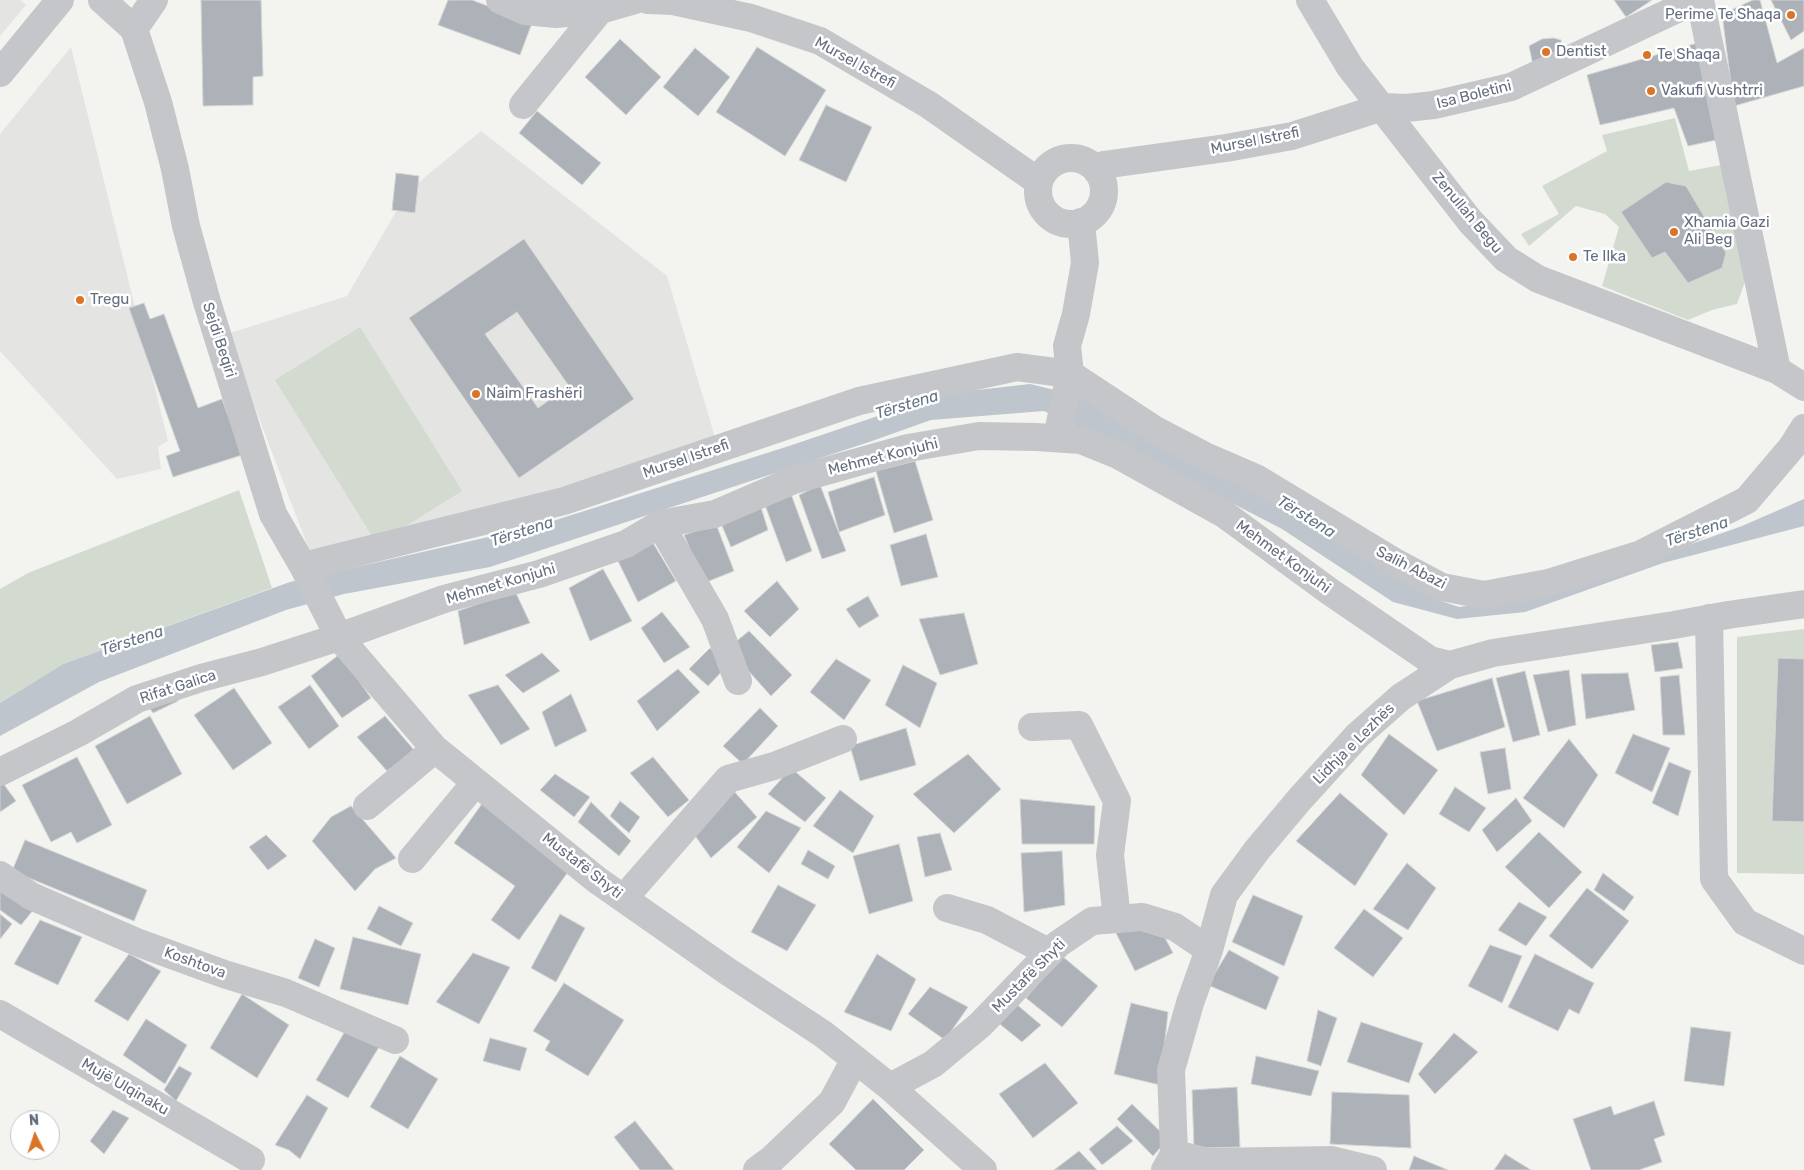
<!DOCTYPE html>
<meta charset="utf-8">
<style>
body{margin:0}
#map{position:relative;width:1804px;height:1170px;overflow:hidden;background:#f3f4f0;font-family:Rubik,sans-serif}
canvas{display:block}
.north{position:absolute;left:10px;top:1110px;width:50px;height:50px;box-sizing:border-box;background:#fff;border:1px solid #c1c5cc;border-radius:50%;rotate:356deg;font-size:14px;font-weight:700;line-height:20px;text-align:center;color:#646e80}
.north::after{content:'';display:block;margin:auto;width:18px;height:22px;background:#dc7428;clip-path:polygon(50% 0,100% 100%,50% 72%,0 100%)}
</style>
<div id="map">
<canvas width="1804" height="1170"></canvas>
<div class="north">N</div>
</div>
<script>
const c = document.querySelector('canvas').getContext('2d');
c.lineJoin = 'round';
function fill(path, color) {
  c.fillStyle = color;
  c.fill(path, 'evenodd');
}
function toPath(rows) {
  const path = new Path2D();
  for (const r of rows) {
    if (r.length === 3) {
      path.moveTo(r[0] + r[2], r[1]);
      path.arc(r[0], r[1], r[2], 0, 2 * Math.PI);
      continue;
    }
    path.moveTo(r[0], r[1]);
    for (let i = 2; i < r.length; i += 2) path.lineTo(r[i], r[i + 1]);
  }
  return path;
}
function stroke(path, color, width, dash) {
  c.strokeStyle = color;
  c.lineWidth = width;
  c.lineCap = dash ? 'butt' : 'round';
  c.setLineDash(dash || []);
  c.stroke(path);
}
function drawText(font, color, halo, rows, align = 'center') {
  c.font = font + ' Rubik,sans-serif';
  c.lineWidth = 5;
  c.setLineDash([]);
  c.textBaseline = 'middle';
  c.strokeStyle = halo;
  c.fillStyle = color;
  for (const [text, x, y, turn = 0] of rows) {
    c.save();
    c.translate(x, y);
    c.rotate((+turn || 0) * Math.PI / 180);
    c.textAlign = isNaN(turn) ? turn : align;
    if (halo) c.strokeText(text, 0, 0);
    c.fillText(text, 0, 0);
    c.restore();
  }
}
fill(toPath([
 [0,0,20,0,26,5,0,36],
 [71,47,168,441,158,447,161,469,117,479,0,351,0,134],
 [481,131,667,276,720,454,316,568,227,334,347,296,408,191]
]), '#e4e4e3');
fill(toPath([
 [1675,118,1689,171,1726,164,1746,279,1737,304,1712,310,1688,320,1602,286,1619,227,1605,214,1576,206,1529,246,1521,234,1559,214,1542,186,1607,151,1602,135],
 [360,327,462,491,377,544,275,380],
 [239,490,272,588,63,664,0,703,0,589,28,573],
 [1804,629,1804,874,1737,873,1737,637]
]), '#d3dbd1');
fill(toPath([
 [1030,384,1080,396,1316,521,1438,600,1459,607,1552,594,1742,526,1804,499,1804,526,1663,563,1525,612,1457,619,1393,602,1282,529,1145,458,1044,411,931,420,872,441,490,567,344,594,286,610,99,682,0,736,0,703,63,664,290,582,537,526,789,446,943,394]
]), '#bec5cc');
const building = toPath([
 [201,0,261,0,263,76,253,77,253,105,203,106,201,0],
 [448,0,472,0,532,23,520,55,438,25,448,0],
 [1614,0,1652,0,1626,17,1614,0],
 [1753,0,1760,0,1777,63,1804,48,1804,86,1734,106,1722,14,1753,0],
 [1771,0,1804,0,1804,31,1791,40,1771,0],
 [1553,38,1561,40,1563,59,1533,65,1529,46,1542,39,1553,38],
 [620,39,661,77,626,115,585,77,620,39],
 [1701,42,1721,139,1688,146,1674,108,1600,125,1587,75,1701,42],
 [757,47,826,90,785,156,716,112,757,47],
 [695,48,730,77,698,116,663,87,695,48],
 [826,105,872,127,846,182,799,160,826,105],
 [537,111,601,163,582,185,519,133,537,111],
 [396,173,419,176,415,213,392,210,396,173],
 [1666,182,1686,186,1726,253,1722,268,1688,283,1665,252,1652,258,1621,212,1666,182],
 [524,239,634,399,519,478,409,318,524,239],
 [517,312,569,386,538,408,485,334,517,312],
 [144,303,150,319,164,314,198,408,222,399,242,455,173,477,166,456,180,451,129,308,144,303],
 [915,461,933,520,894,533,876,471,915,461],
 [874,477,885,515,839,532,828,492,874,477],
 [820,485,846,551,822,559,799,495,820,485],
 [791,494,812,551,786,562,765,505,791,494],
 [760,504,768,530,731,547,720,521,760,504],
 [716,524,734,571,704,583,684,535,716,524],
 [926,534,938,577,901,586,890,545,926,534],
 [653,543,676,581,638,602,618,561,653,543],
 [603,569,632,621,590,641,569,588,603,569],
 [777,581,799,609,770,637,744,611,777,581],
 [515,591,530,623,464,645,458,611,515,591],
 [868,596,879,616,859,628,846,609,868,596],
 [662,612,690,647,664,663,641,628,662,612],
 [964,613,978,664,940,675,919,619,964,613],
 [749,631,792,675,771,696,728,648,749,631],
 [1678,642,1683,668,1655,672,1651,645,1678,642],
 [710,648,727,666,708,686,689,669,710,648],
 [542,653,560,671,523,693,505,675,542,653],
 [340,654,371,698,342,718,311,676,340,654],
 [1778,658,1804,659,1804,822,1772,821,1778,658],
 [836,659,871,680,844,720,810,692,836,659],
 [903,665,937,683,920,728,885,705,903,665],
 [678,669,700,692,657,731,637,701,678,669],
 [1569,670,1576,725,1548,732,1533,675,1569,670],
 [1525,671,1540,735,1513,742,1496,678,1525,671],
 [1628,673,1635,710,1586,719,1581,674,1628,673],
 [1679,675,1685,735,1663,735,1660,677,1679,675],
 [1492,678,1505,727,1437,751,1417,701,1492,678],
 [310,685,339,726,309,749,278,707,310,685],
 [498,685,530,729,501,745,468,695,498,685],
 [234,688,272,743,233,770,194,715,234,688],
 [176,693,178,701,153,713,146,703,176,693],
 [571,694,587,731,555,747,542,712,571,694],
 [760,708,778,726,743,764,723,746,760,708],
 [150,716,182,774,127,804,95,746,150,716],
 [385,716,414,750,387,771,357,737,385,716],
 [906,728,916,765,860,781,850,746,906,728],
 [1389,734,1438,770,1404,815,1361,775,1389,734],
 [1633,734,1670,748,1652,792,1615,773,1633,734],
 [1569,739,1598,775,1564,828,1523,798,1569,739],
 [1505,748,1511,789,1488,794,1480,752,1505,748],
 [968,754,1001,789,954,833,913,794,968,754],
 [77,757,112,825,77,843,71,832,51,842,22,785,77,757],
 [653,757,689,800,668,817,630,773,653,757],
 [1669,762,1691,771,1678,816,1652,803,1669,762],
 [791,768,826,798,805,822,768,794,791,768],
 [555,774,590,797,574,817,540,790,555,774],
 [0,779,16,801,0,812,0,779],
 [1455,787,1486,808,1469,832,1439,814,1455,787],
 [732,789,757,817,711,858,691,830,732,789],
 [840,790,874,816,853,853,813,826,840,790],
 [1340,793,1388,834,1355,886,1296,841,1340,793],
 [1516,798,1532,821,1497,852,1482,830,1516,798],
 [1020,799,1095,806,1094,844,1022,844,1020,799],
 [484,801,573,865,519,940,491,920,515,886,454,843,484,801],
 [620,801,640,817,629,833,610,816,620,801],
 [591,802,631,841,619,856,578,822,591,802],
 [351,806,396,858,375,869,355,891,312,841,331,817,351,806],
 [766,811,801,828,769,873,737,847,766,811],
 [1539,832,1582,872,1549,908,1505,867,1539,832],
 [940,833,952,870,925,877,917,837,940,833],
 [266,835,287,856,268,870,249,847,266,835],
 [25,840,147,890,134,921,12,871,25,840],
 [899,844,913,901,869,914,853,856,899,844],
 [808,850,835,866,828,879,801,864,808,850],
 [1062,851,1065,905,1024,912,1021,853,1062,851],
 [1407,863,1436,888,1408,930,1373,909,1407,863],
 [1603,873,1634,897,1624,911,1594,890,1603,873],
 [778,885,816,905,787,951,751,932,778,885],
 [0,887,34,909,21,925,0,910,0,887],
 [1587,888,1629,921,1592,969,1549,936,1587,888],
 [1253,895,1303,916,1284,966,1232,942,1253,895],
 [1519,902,1547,917,1526,946,1498,930,1519,902],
 [379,906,413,923,401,946,367,929,379,906],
 [1364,909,1403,938,1373,977,1334,948,1364,909],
 [0,914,12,924,0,939,0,914],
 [560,914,585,928,556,982,531,968,560,914],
 [40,920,82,937,58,985,14,964,40,920],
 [1142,924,1165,938,1173,953,1135,971,1116,933,1142,924],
 [353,937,421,954,408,1005,340,989,353,937],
 [315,939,335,948,319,987,298,978,315,939],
 [1490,945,1522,956,1502,1003,1468,986,1490,945],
 [1229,950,1279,977,1266,1010,1208,985,1229,950],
 [473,953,510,967,479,1024,436,1002,473,953],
 [129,954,161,971,128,1021,94,1001,129,954],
 [877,954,916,979,891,1031,844,1012,877,954],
 [1535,954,1594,983,1579,1014,1569,1009,1558,1031,1508,1007,1535,954],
 [1062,956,1098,986,1062,1027,1026,998,1062,956],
 [564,983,624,1020,588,1076,545,1050,550,1041,533,1031,564,983],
 [930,987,968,1007,945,1040,908,1014,930,987],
 [242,994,289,1025,257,1078,210,1048,242,994],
 [1015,1003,1041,1025,1022,1042,996,1021,1015,1003],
 [1131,1003,1168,1012,1160,1085,1114,1074,1131,1003],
 [1318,1010,1337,1018,1321,1066,1307,1061,1318,1010],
 [146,1019,187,1045,165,1084,123,1055,146,1019],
 [1361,1022,1423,1043,1409,1083,1347,1062,1361,1022],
 [1691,1027,1731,1032,1724,1086,1684,1081,1691,1027],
 [347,1028,379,1047,348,1098,316,1080,347,1028],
 [1454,1033,1478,1052,1435,1094,1418,1074,1454,1033],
 [490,1038,527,1048,520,1071,483,1061,490,1038],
 [400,1056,438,1079,408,1129,370,1107,400,1056],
 [1256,1056,1319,1071,1311,1096,1251,1084,1256,1056],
 [1045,1063,1078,1103,1033,1138,999,1094,1045,1063],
 [179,1066,192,1073,176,1101,164,1090,179,1066],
 [1237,1087,1240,1147,1194,1148,1192,1090,1237,1087],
 [1332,1092,1409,1095,1411,1148,1330,1144,1332,1092],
 [307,1095,328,1108,300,1159,289,1150,275,1145,307,1095],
 [873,1099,924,1150,904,1170,856,1170,829,1144,873,1099],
 [1654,1101,1665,1135,1654,1139,1662,1162,1639,1170,1591,1170,1573,1119,1611,1106,1614,1115,1654,1101],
 [1132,1104,1168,1139,1153,1156,1117,1119,1132,1104],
 [113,1110,129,1118,104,1154,90,1141,113,1110],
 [635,1121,674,1170,640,1170,614,1137,635,1121],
 [1117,1126,1133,1141,1102,1165,1089,1149,1117,1126],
 [1079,1151,1097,1170,1054,1170,1079,1151],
 [1505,1154,1531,1170,1494,1170,1505,1154],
 [1414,1156,1448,1170,1409,1170,1414,1156]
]);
fill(building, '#adb1b8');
stroke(building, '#d4d5d3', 1);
stroke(toPath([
 [102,0,134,29,154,0],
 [500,0,525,11,556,14,600,10,635,0],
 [648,0,673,1,751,18,820,41,929,105,1039,182],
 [1310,0,1350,67,1470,221,1506,259,1538,279,1777,370,1804,387],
 [1700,0,1777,370],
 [134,29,158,102,175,169,186,226,207,302,273,514,303,566,339,637,435,749,597,880,727,971,823,1034,890,1087,983,1170],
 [0,73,60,0],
 [523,105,600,10],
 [1071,191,33],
 [1097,171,1103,165,1226,148,1292,136,1383,107,1406,108,1434,105,1511,87,1696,0],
 [1057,438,1070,374,1067,346,1076,314,1085,263,1081,222],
 [660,524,715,619,738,681],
 [303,566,564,501,859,401,1017,367,1070,374,1155,430,1205,456,1256,478,1393,561,1442,587,1484,595,1548,583,1641,554,1747,500,1792,447,1804,428],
 [1709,618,1714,879,1745,922,1804,951],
 [1032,727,1079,725,1117,801,1110,855,1117,919],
 [0,772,78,733,137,699,201,678,262,662,339,637,444,599,539,574,626,544,660,524,715,514,794,480,908,448,979,436,1036,437,1081,440,1118,455,1224,514,1329,591,1430,660,1450,665],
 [367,806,435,749],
 [412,859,476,782],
 [0,875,31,896,139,943,224,974,286,993,395,1040],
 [624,898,728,779,774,766,843,739],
 [947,908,987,920,1050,953],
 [0,1014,251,1160],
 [890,1087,933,1064,980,1025,1058,944,1092,921,1142,917,1175,927,1209,950],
 [1174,1154,1209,1162,1332,1160,1373,1170],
 [757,1170,772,1159,832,1102,855,1059],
 [1165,1170,1174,1154,1171,1070,1190,1003,1209,950,1224,895,1257,850,1300,799,1358,735,1401,697,1450,665,1493,653,1674,625,1728,615,1804,604]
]), '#c4c6ca', 28);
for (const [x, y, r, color] of [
 [1791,15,5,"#dc7428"],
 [1546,52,5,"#dc7428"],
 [1647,55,5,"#dc7428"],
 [1651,91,5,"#dc7428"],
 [1674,232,5,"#dc7428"],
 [1573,257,5,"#dc7428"],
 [80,300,5,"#dc7428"],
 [476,394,5,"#dc7428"]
]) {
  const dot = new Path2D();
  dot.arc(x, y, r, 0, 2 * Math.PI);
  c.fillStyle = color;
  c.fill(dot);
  stroke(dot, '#fff', 2);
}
drawText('15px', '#646e80', '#fff', [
 ["Perime Te Shaqa",1781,15,"right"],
 ["Dentist",1556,52],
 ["Te Shaqa",1657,55],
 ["Vakufi Vushtrri",1661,91],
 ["Xhamia Gazi",1684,223],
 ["Ali Beg",1684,240],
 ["Te Ilka",1583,257],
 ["Tregu",90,300],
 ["Naim Frashëri",486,394]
], 'left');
drawText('15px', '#646e80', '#fff', [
 ["Mursel Istrefi",855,63,29],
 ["Isa Boletini",1474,95,-14],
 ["Mursel Istrefi",1255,141,-11],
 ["Zenullah Begu",1467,213,50],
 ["Sejdi Beqiri",219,340,72],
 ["Mehmet Konjuhi",883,457,-14],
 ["Mursel Istrefi",686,459,-19],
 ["Mehmet Konjuhi",1283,557,36],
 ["Salih Abazi",1411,568,27],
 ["Mehmet Konjuhi",501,584,-16],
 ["Rifat Galica",178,687,-18],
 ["Lidhja e Lezhës",1354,744,-45],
 ["Mustafë Shyti",582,866,38],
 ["Koshtova",195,963,20],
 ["Mustafë Shyti",1029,976,-45],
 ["Mujë Ulqinaku",125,1087,30]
]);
drawText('italic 16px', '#647585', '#fff', [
 ["Tërstena",907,405,-17],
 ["Tërstena",1306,517,32],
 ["Tërstena",522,532,-18],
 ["Tërstena",1697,532,-18],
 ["Tërstena",132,641,-18]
]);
</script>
